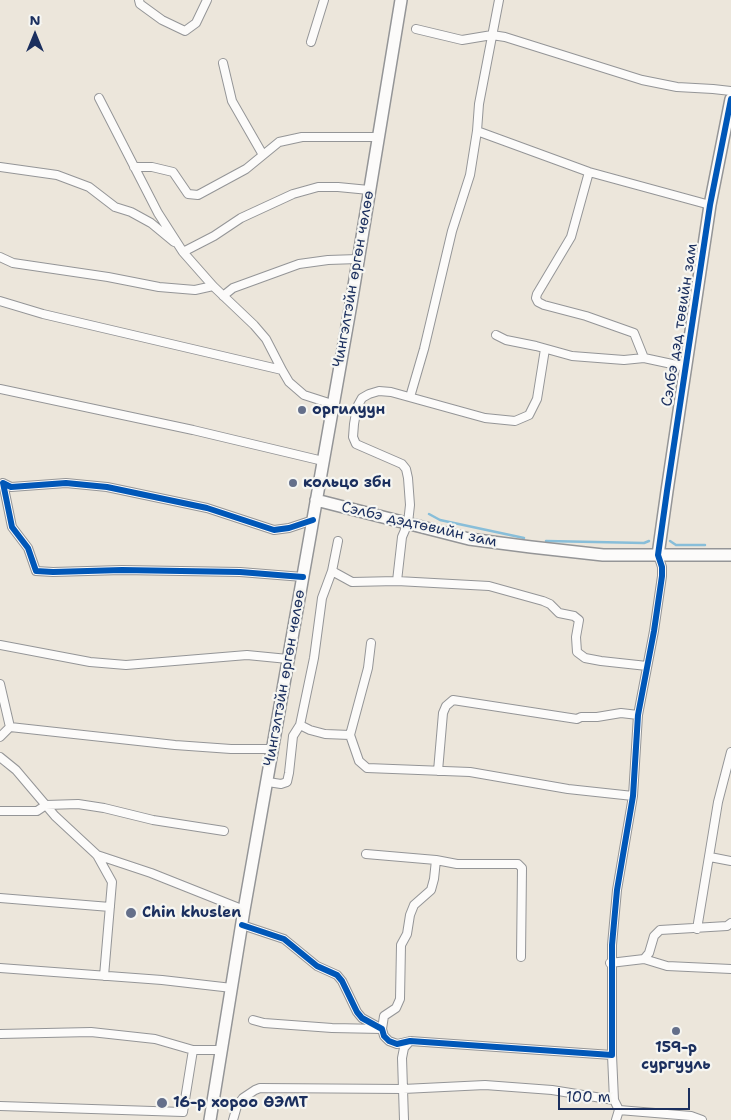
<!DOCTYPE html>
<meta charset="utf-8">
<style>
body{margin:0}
#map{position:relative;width:731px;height:1120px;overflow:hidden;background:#ece6db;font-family:"Shantell Sans",sans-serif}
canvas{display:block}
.north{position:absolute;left:10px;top:10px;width:50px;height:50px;-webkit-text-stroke:4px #f6f6f2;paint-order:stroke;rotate:0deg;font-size:14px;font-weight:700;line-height:20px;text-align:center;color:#1b2f5e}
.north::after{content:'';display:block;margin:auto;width:18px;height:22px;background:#1b2f5e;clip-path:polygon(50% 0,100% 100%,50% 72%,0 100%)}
.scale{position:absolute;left:558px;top:1088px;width:132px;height:22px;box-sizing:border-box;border:2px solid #1b2f5e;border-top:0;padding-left:6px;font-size:15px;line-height:18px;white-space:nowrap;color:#1b2f5e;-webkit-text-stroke:4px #f6f6f2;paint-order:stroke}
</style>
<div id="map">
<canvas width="731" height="1120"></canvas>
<div class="north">N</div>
<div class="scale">100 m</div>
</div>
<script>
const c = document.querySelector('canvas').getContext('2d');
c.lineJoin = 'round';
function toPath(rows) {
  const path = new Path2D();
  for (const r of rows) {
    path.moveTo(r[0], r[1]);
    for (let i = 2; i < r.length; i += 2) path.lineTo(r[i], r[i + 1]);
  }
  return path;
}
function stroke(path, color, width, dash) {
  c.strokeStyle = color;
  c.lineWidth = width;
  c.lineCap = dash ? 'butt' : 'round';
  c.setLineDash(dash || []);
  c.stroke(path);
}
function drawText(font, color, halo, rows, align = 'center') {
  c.font = font + ' "Shantell Sans",sans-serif';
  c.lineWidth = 4.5;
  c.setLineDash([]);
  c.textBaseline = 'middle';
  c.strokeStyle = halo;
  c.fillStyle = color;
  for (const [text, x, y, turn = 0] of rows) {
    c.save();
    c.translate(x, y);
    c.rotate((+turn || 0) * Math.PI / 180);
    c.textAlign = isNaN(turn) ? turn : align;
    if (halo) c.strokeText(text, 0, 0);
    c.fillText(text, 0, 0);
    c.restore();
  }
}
stroke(toPath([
 [429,514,440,520,524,538],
 [546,541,644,543,649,541],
 [670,541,676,545,705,545]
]), '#88bed9', 2.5);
const street = toPath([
 [139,0,140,4,162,20,185,31,196,23,207,0],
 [416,29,462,40,492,35,505,37,642,80,677,87,713,89,731,91],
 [311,42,324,0],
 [223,63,232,101,263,155],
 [99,98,158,213,183,252,213,286,254,325,266,339,282,370],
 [477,131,589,172,710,205],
 [0,167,57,175,89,187,115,207,131,212,151,223,174,242],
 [134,167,152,167,173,172,188,194,198,195,246,169,279,142,302,137,378,137],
 [183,252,214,236,241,218,293,194,318,187,338,187,369,190],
 [0,257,13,263,108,277,159,287,195,290,213,286],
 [223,296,233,288,299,264,328,260,358,259],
 [0,301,43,314,282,370,289,382,304,395,332,404],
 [496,335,506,340,536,346,572,356,624,360,644,358,634,333,586,316,544,305,538,302,536,298,537,294,571,237,589,172],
 [644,358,686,367],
 [0,389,193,430,323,461],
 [410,397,424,349,452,231,470,175,477,131,479,104,499,0],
 [332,571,352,582,397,581,489,586,543,601,550,604,559,613,574,616,579,620,576,637,577,652,585,658,601,661,647,666],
 [303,577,240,572,122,570,53,572,36,571,28,548,12,527,3,483,11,487,66,483,107,487,207,508,274,530,289,528,313,520],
 [397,581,402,537,408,523,410,505,408,478,406,469,402,464,356,444,353,437,354,424,357,407,362,398,369,394,379,391,391,392,485,418,515,421,529,415,537,399,545,349],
 [0,645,90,662,126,665,247,655,288,659],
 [0,684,10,727,0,737],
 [300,725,310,730,325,734,350,735,359,761,367,768,470,772,568,789,633,796],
 [10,727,175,745,231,749,273,749],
 [350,735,368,668,371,643],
 [0,757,16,770,55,816,97,855,112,882,104,976],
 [438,771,443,713,446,706,453,700,577,719,581,717,597,717,621,713,638,715],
 [268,782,281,784,287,782,289,773,293,736,300,725,314,658,322,598,332,571,338,541],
 [46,805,78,804,104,808,153,820,224,831],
 [0,811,37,811,46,805],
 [366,854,436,860,457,864,518,864,522,868,521,957],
 [97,855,151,873,244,910],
 [710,857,731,861],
 [0,898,110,907],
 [242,925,284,939,317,966,337,975,342,981,357,1012,362,1018,382,1029,384,1036,389,1041,397,1044,410,1041,612,1055,612,945,617,890,633,796,638,715,654,631,662,576,662,567,658,555],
 [697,929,718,802,731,752],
 [644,959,667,966,731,969],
 [610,963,644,959,649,953,654,936,660,930,727,926,731,923],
 [0,968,162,980,232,988],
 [253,1020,264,1023,332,1028,382,1029,384,1016,396,1008,400,999,401,945,407,934,410,915,414,905,431,890,434,879,436,860],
 [0,1034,91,1032,155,1039,193,1050],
 [612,1055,614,1100],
 [0,1106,183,1112,193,1050,220,1050],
 [619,1110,691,1116,702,1120],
 [233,1120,237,1106,243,1098,255,1090,260,1088,403,1089,485,1085,552,1090,614,1100,619,1110,616,1120],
 [404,1120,402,1058,404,1048,410,1041]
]);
const secondary = toPath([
 [316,500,469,539,531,547,603,555,731,555],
 [658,555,667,491,710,205,731,99],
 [210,1120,244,910,351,304,401,0]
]);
stroke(street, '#949597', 10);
stroke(secondary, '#949597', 14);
stroke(street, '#fcfbfa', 8);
stroke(secondary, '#fcfbfa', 11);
stroke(toPath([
 [303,577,240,572,122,570,53,572,36,571,28,548,12,527,3,483,11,487,66,483,107,487,207,508,274,530,289,528,313,520],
 [242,925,284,939,317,966,337,975,342,981,357,1012,362,1018,382,1029,384,1036,389,1041,397,1044,410,1041,612,1055,612,945,617,890,633,796,638,715,654,631,662,576,662,567,658,555,667,491,710,205,731,99]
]), '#0057b8', 6);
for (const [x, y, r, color] of [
 [302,410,5,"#646f8a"],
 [293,483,5,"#646f8a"],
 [131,913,6,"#646f8a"],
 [676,1031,5,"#646f8a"],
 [162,1103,6,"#646f8a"]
]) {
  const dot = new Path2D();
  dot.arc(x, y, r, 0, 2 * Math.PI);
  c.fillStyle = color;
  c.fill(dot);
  stroke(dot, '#f6f6f2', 2);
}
drawText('15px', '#1b2f5e', '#f6f6f2', [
 ["Чингэлтэйн өргөн чөлөө",354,279,-80],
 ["Сэлбэ дэд төвийн зам",680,325,-81],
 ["Сэлбэ дэдтөвийн зам",419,525,13],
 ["Чингэлтэйн өргөн чөлөө",285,678,-80]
]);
drawText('bold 15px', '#1b2f5e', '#f6f6f2', [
 ["оргилуун",312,410],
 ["кольцо збн",303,483],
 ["Chin khuslen",142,913],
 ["159-р",676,1048,"center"],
 ["сургууль",676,1065,"center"],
 ["16-р хороо ӨЭМТ",173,1103]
], 'left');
</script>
